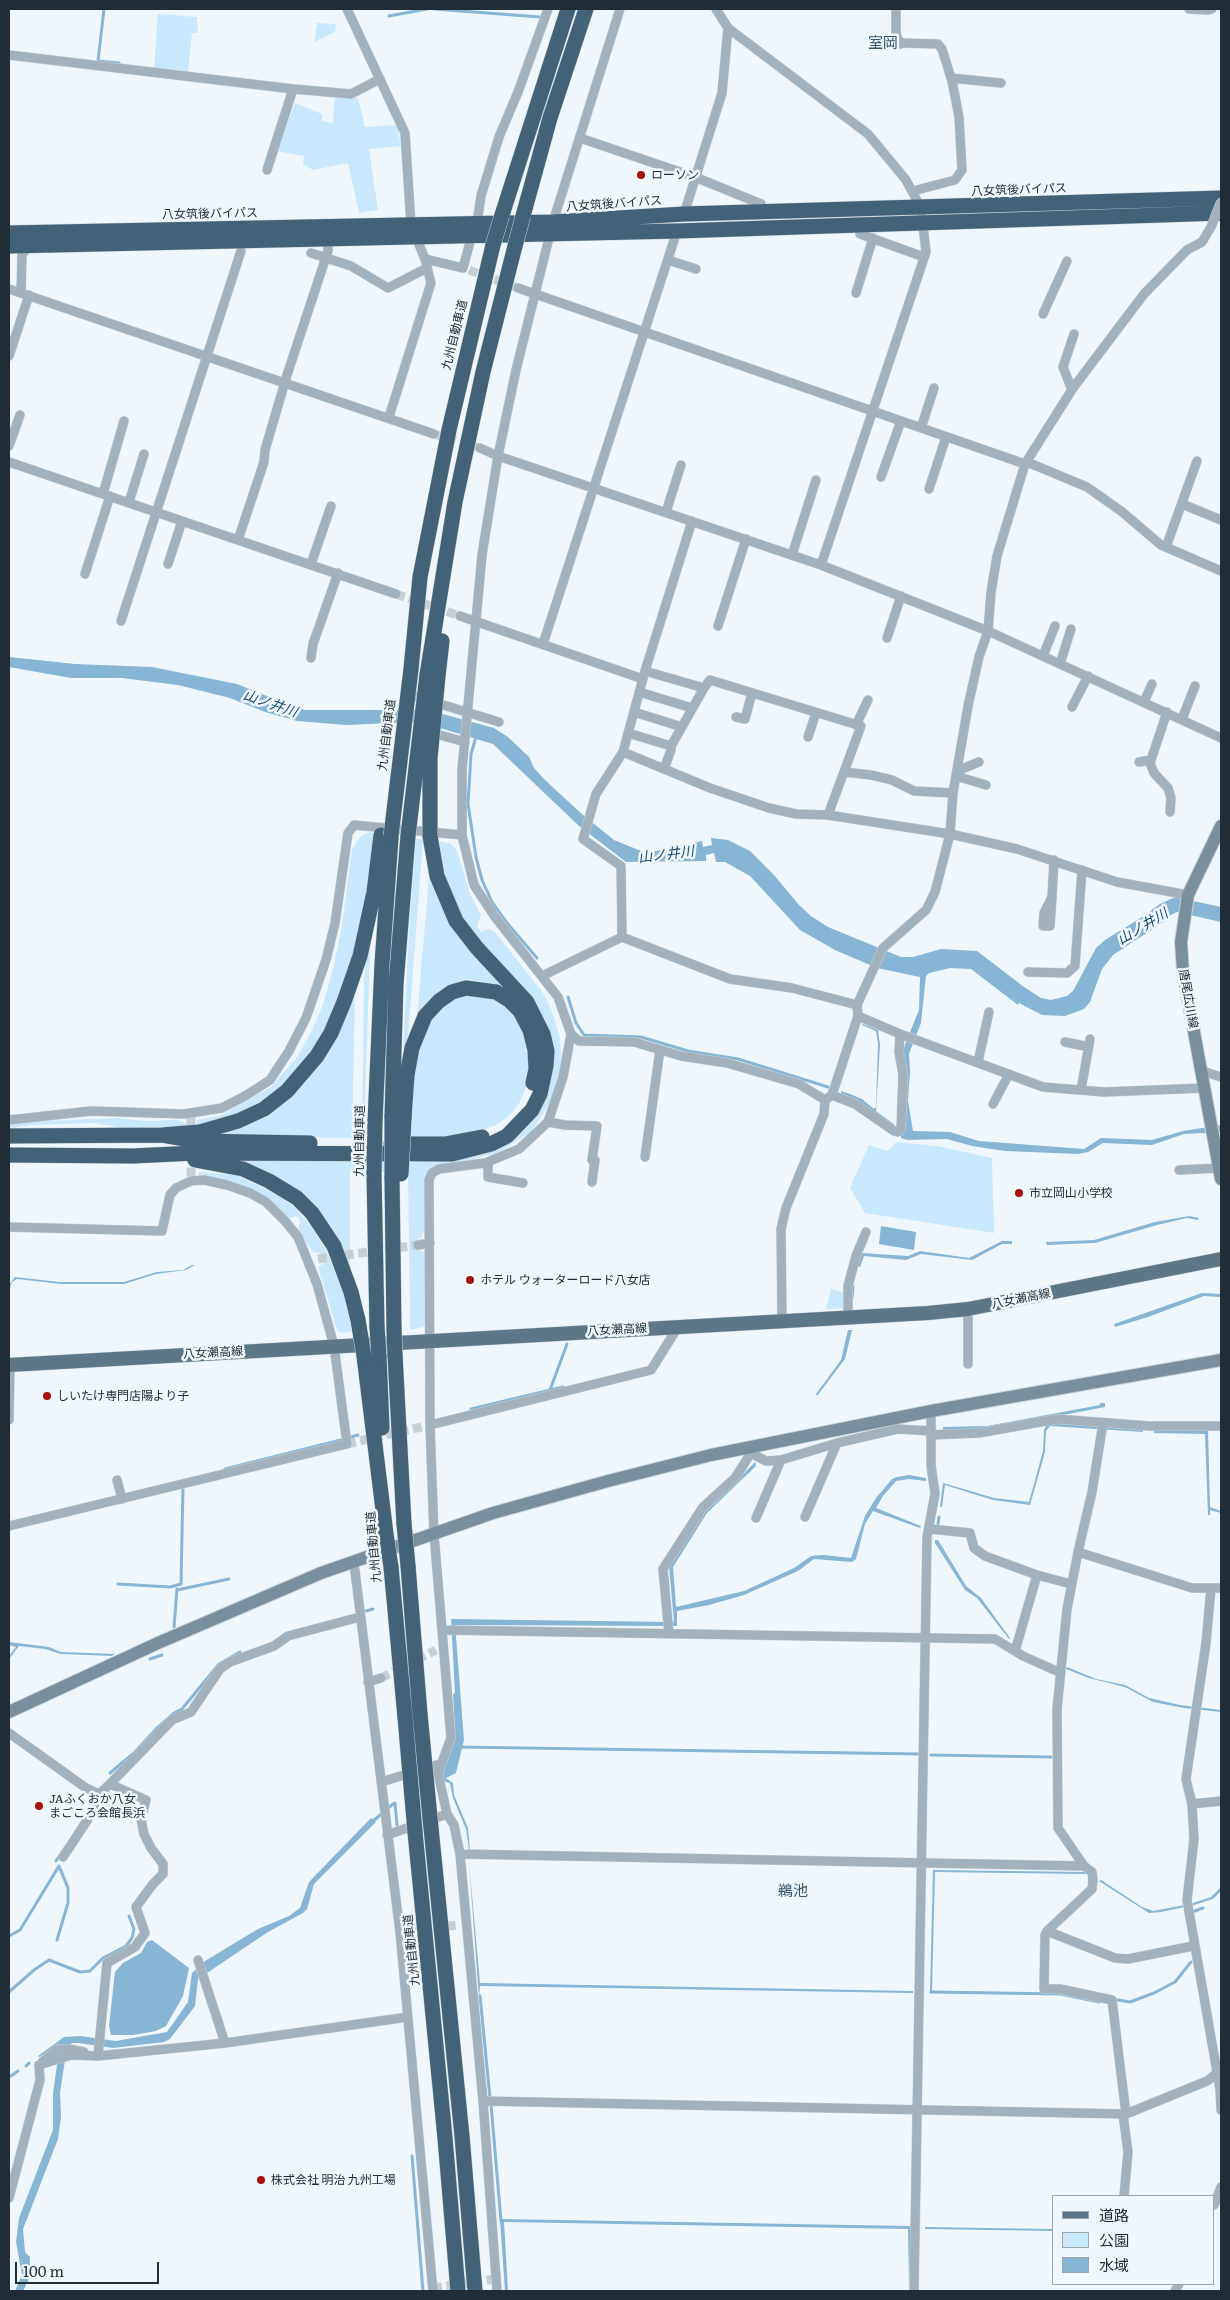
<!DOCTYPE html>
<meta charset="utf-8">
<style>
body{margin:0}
#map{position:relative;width:1230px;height:2300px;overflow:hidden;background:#f0f7fc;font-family:Literata,"Noto Sans JP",serif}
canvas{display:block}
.frame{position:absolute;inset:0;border:10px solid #202d36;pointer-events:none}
.legend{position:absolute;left:1052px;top:2195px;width:162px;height:90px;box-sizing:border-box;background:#f0f7fc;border:1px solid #9da6ad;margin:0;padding:6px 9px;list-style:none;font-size:15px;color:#202d36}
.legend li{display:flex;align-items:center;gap:10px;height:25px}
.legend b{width:25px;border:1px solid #9da6ad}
.scale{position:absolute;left:15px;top:2262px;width:144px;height:22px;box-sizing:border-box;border:2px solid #202d36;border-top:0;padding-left:6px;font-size:15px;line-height:18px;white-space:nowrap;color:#202d36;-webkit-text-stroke:4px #f0f7fc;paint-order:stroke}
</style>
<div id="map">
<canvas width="1230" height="2300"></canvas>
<div class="frame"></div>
<ul class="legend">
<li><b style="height:6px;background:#5d7789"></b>道路</li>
<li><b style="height:14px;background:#c9e8fe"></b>公園</li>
<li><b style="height:14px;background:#86b5d6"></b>水域</li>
</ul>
<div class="scale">100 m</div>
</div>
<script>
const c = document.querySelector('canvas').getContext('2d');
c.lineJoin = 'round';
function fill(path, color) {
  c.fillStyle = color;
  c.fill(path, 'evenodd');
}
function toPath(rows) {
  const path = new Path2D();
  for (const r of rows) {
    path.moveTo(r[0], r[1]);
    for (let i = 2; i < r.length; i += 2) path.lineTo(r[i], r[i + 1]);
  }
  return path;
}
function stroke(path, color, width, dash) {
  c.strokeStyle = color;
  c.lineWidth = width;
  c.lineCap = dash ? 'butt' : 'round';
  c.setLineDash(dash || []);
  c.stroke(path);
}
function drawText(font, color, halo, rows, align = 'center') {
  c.font = font + ' Literata,"Noto Sans JP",serif';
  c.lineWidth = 5;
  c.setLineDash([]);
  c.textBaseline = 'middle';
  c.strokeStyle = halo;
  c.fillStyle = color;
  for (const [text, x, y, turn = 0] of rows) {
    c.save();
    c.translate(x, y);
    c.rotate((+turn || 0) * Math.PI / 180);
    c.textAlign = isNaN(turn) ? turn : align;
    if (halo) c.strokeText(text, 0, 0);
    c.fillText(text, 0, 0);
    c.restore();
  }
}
fill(toPath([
 [158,14,197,17,198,33,192,33,188,73,154,69],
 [317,23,336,24,335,32,314,42],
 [335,97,358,98,365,127,397,125,401,146,369,149,378,210,359,213,348,163,313,170,303,164,304,156,277,151,295,103,322,114,322,121,333,123],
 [369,832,373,833,373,847,361,922,351,969,332,1019,301,1068,270,1097,230,1117,197,1126,197,1120,222,1115,271,1087,297,1057,311,1032,323,1005,334,965,342,925,352,849,360,837],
 [416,839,423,839,407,1050,403,1050,409,932],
 [439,841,451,844,457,851,470,894,481,915,477,927,481,932,489,929,495,932,543,993,551,1009,560,1038,561,1063,558,1083,552,1099,531,1132,499,1152,466,1161,436,1165,430,1169,425,1175,425,1228,422,1237,416,1241,417,1249,425,1253,427,1322,422,1327,410,1330,408,1172,350,1172,350,1272,330,1231,231,1158,410,1163,472,1157,485,1154,500,1147,515,1137,532,1121,545,1098,551,1079,553,1056,550,1034,543,1016,524,989,494,959,464,922,442,871],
 [429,877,431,877,514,995,497,986,468,979,439,991,427,1003,417,1018],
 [371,925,364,1127,362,1127,364,979],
 [355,991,352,1138,205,1136,293,1092],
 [466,995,494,998,515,1013,531,1052,528,1082,520,1102,508,1117,496,1125,472,1134,443,1138,408,1139,414,1067,426,1025,449,1001],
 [118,1118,144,1121,176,1120,186,1123,187,1127,127,1129,95,1123,30,1125,10,1128,10,1125,23,1122],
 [897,1142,937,1146,992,1158,994,1233,865,1213,850,1188,869,1145,887,1151],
 [199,1172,235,1175,275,1193,294,1207,309,1224,326,1250,342,1288,350,1317,351,1332,341,1333,337,1330,318,1267,324,1263,320,1253,313,1252,301,1236,298,1231,300,1220,296,1216,291,1218,287,1217,270,1202,202,1177,198,1174],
 [831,1289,845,1293,845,1308,826,1309]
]), '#c9e8fe');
fill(toPath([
 [9,657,75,664,152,667,237,684,289,705,305,710,428,710,494,728,508,737,529,757,534,768,546,781,583,815,614,840,641,851,656,851,702,841,703,847,712,845,711,838,728,840,750,851,774,875,799,905,811,916,828,927,901,957,913,957,941,949,977,951,1024,987,1041,998,1051,1000,1067,996,1073,991,1096,948,1105,940,1139,919,1160,904,1175,897,1221,907,1221,922,1177,912,1164,918,1165,921,1113,955,1102,969,1090,1002,1084,1009,1065,1016,1042,1015,1019,1003,1018,1005,971,969,950,968,929,973,926,976,921,1023,909,1054,910,1071,908,1101,913,1131,950,1132,979,1141,1084,1149,1101,1138,1152,1140,1183,1131,1221,1125,1221,1132,1184,1134,1152,1145,1103,1143,1088,1152,1078,1154,1005,1151,972,1146,947,1139,907,1140,901,1138,902,1052,919,1010,920,977,877,968,835,950,800,930,750,876,725,862,716,862,714,853,706,855,706,861,626,862,579,826,493,744,430,725,413,722,347,725,297,721,265,712,230,698,178,685,122,678,71,678,9,667],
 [863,1024,878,1030,880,1045,876,1111,895,1125,890,1125,841,1095,841,1091,850,1094,862,1099,874,1109,876,1107,878,1044,876,1031,862,1025],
 [1189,1216,1199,1218,1198,1220,1187,1218,1157,1225,1095,1243,1047,1245,1046,1242,1094,1240,1155,1222],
 [881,1226,916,1232,914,1250,879,1244],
 [1002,1241,1012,1241,1012,1244,1002,1244,972,1260,921,1254,906,1260,864,1256,860,1267,857,1266,861,1253,908,1256,920,1251,969,1258],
 [192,1265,195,1265,186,1270,156,1274,124,1284,61,1284,17,1279,12,1282,9,1291,9,1285,15,1277,59,1282,124,1282,157,1272,183,1270],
 [1202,1293,1221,1294,1221,1297,1204,1296,1148,1317,1115,1327,1114,1324],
 [848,1330,852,1330,845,1359,817,1396,816,1394,841,1360],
 [1100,1403,1105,1403,1105,1407,980,1431,943,1431,943,1427,987,1426,1100,1405],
 [1052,1423,1143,1430,1143,1432,1050,1426,1046,1431,1045,1452,1030,1505,993,1500,945,1485,942,1507,940,1507,943,1483,994,1498,1029,1502,1043,1451,1044,1430,1047,1424],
 [1154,1431,1208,1431,1210,1507,1221,1511,1221,1513,1210,1510,1210,1515,1208,1515,1205,1434,1154,1433],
 [755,1462,756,1466,707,1513,673,1567,676,1607,744,1591,794,1568,811,1556,823,1555,851,1558,865,1516,876,1498,892,1479,897,1477,909,1475,926,1478,926,1481,909,1479,896,1481,883,1496,876,1508,921,1526,920,1528,873,1511,865,1524,856,1559,852,1562,814,1559,798,1571,744,1595,709,1605,677,1611,677,1626,457,1625,456,1637,464,1740,456,1773,446,1778,453,1783,454,1795,468,1828,470,1850,469,1850,466,1829,453,1798,450,1783,442,1781,442,1773,455,1733,453,1695,455,1692,451,1619,672,1622,674,1621,669,1566,705,1510,727,1491],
 [935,1540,938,1540,966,1586,981,1598,1010,1638,1009,1639,977,1598,965,1590,935,1543],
 [9,1642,49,1647,61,1652,115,1654,112,1656,61,1654,45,1649,19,1646,9,1659,9,1656,16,1647,9,1645],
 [1067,1667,1096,1679,1125,1685,1149,1698,1180,1705,1221,1710,1221,1712,1184,1708,1153,1702,1125,1687,1089,1678,1066,1669],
 [371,1818,376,1822,314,1884,307,1909,303,1913,268,1932,198,1979,195,2006,170,2039,164,2042,113,2048,79,2043,72,2043,67,2047,60,2093,61,2117,58,2139,23,2229,25,2252,30,2257,29,2279,23,2291,15,2291,22,2275,16,2242,19,2218,53,2130,53,2093,60,2044,39,2057,38,2056,64,2037,80,2036,116,2041,167,2032,188,2002,192,1973,205,1961,258,1929,289,1916,300,1908,309,1882],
 [469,1862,480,1983,913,1991,913,1993,480,1986,479,1999],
 [933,1870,1086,1872,1086,1874,935,1872,932,1993,929,1993,930,1991],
 [1101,1880,1142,1907,1153,1911,1190,1904,1211,1897,1221,1887,1221,1891,1213,1899,1194,1905,1161,1912,1149,1913,1099,1881],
 [152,1940,189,1968,183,1996,166,2026,156,2031,133,2035,111,2035,109,2026,115,1972,123,1963,141,1953,147,1942],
 [500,2219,911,2226,909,2291,908,2229,504,2222,508,2291,505,2291],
 [925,2227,1054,2229,1054,2231,925,2229]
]), '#86b5d6');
stroke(toPath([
 [104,9,98,61,119,63],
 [434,9,540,17],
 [389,16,427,9],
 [476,737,471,754,468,804,476,857,482,880,492,902,507,923,537,958],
 [568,997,576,1023,584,1035,641,1037,688,1051,738,1059,828,1087],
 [852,1298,853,1286],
 [550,1390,567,1344],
 [471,1409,563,1387],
 [351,1437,358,1435],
 [225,1469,341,1440],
 [938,1524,939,1517],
 [118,1584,170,1587,181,1584,183,1487],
 [177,1590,229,1579],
 [366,1611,373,1609],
 [174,1627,177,1589],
 [150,1659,162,1655],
 [459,1747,919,1754],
 [931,1755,1051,1757],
 [110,1773,134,1753,157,1728,174,1713,182,1709,219,1664,240,1652],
 [395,1803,397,1825],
 [372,1822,393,1804],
 [56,1861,62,1852],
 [1191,1915,1192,1912,1203,1908],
 [9,1936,20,1930,59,1866,68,1888,68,1903,57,1940],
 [9,1992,34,1970,49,1960,80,1972,90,1971,103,1958,126,1946,132,1938,134,1929,129,1916],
 [931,1992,1061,1994,1099,2002],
 [480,1996,490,2098],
 [1118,2000,1130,2002,1154,1993,1175,1982,1191,1962],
 [26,2066,29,2063],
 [11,2076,18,2071],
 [491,2104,501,2221],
 [412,2156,423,2291]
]), '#86b5d6', 3);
stroke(toPath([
 [469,270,518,288],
 [434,434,480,448],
 [396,594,460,616],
 [191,1116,191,1136],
 [191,1154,191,1181],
 [318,1259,418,1245],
 [347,1444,430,1425],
 [381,1678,436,1650],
 [420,1930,458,1925],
 [433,2288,495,2279]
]), '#c6cfd4', 9, [9, 4.5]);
const street = toPath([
 [347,9,405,133,411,225,425,259,431,283,389,417],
 [716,9,728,28,868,134,906,180,921,208,926,252,821,565],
 [896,9,896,34,900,44],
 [1189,9,1208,10,1212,9],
 [903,43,938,44,942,49,952,81,959,117,962,170,955,180,913,191],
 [9,55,293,89,351,94,380,79],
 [951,78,1001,83],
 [580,138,695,177,761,204,761,212],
 [267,170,293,89],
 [684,214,722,93,728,28],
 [477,223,481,196,499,137,518,92,548,9],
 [860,231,860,234,924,257],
 [311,253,351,266,388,288,427,268],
 [425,259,463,268,470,242],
 [668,260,696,269],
 [518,288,1025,464],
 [9,289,434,434],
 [21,292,22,255,29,245],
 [856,293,873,238],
 [1043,314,1067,261],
 [9,356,29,295],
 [1072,390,1063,367,1074,334],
 [921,428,934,388],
 [9,446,20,415],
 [480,448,498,456,821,565,988,631,1221,738],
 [9,462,396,594],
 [1027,462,1087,487,1121,511,1161,545,1221,571],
 [881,477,901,421],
 [929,489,946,437],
 [103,494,124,421],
 [129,502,144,454],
 [1182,504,1221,520],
 [666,512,681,465],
 [692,521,645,671,623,752,596,794,583,839,621,866,622,937,730,979,792,988,857,1005],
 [238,540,264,462,265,450,287,375,328,251,328,238],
 [1166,547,1197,461],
 [792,555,816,480],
 [168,564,182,521],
 [311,564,331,506],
 [85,574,110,496],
 [460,616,643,679],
 [121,621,241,251],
 [718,626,746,539],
 [887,638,901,596],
 [543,644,677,231],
 [1043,656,1055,626],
 [311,658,313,644,338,573],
 [1060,664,1071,629],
 [645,671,704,688,710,680,861,726,828,815],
 [639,692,692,708],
 [414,696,499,722],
 [1144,702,1152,684],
 [1072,707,1088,676],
 [634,712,682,727],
 [1167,712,1150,763,1154,773,1168,788,1171,798,1170,812],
 [736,717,745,719,752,693],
 [1182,719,1195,686],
 [856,725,868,700],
 [429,732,465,742],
 [628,733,671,746,704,688],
 [808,737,816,713],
 [623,752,710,788,769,808,796,814,828,815,950,834,1017,849,1117,882,1188,895],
 [1139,762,1151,760],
 [664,769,671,750,671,746],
 [957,771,979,762],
 [844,772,871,775,892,780,914,791,953,793],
 [956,776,986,785],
 [1052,897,1044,913,1043,926,1050,926,1052,897,1054,860],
 [1028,972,1067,973,1075,966,1082,870],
 [542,976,622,937],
 [858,1016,900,1034,1043,1087,1104,1092,1205,1088],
 [571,1034,579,1041,634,1042,681,1056,727,1063,799,1084,825,1100],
 [1065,1042,1089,1047],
 [978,1062,989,1012],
 [1202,1071,1221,1077],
 [1081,1090,1090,1039],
 [832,1095,855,1104,894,1131,898,1132,901,1129,903,1074,899,1052,900,1034],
 [993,1104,1009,1074],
 [9,1120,91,1111,184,1114,222,1108,245,1096,270,1080,289,1051,306,1018,326,960,335,923,348,833,352,828,354,825,462,835],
 [548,1122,565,1125,597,1126,592,1160,595,1160,592,1182],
 [645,1157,660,1050],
 [488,1162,488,1177,523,1183],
 [1179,1170,1219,1168],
 [9,1227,162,1231,170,1195,176,1188,191,1181,204,1180,227,1185,250,1193,266,1202,285,1221,298,1237,317,1284,334,1346,347,1444,9,1526],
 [418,1245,430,1243],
 [968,1309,968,1364],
 [848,1318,848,1286,856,1256,866,1232],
 [782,1321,781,1229,786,1208,824,1114,825,1100,832,1095,858,1016,857,1005,883,948,926,910,935,892,950,834,953,793,968,706,979,657,988,631,991,592,997,556,1025,464,1073,388,1144,294,1187,250,1202,242,1211,227],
 [9,1420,10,1365],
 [1103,1423,1092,1492,1078,1552,1067,1609,1057,1709,1058,1828,1084,1866,1092,1872,1093,1880,1092,1889,1047,1931,1115,1958,1128,1959,1193,1946],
 [430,1425,651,1370,678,1327],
 [931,1435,979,1433,1057,1419,1149,1426,1221,1426],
 [751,1453,766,1461,781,1460,837,1443,898,1429,931,1431],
 [117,1480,122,1499],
 [805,1517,837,1443],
 [756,1518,781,1460],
 [930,1529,970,1533,974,1548,985,1556,1037,1575,1071,1584],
 [1078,1552,1192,1588,1221,1588],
 [354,1563,400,1932,433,2291],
 [1211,1588,1206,1643,1186,1779,1192,1804,1194,1839,1187,1900,1220,2089,1221,2110],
 [443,1630,995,1639,1023,1656,1061,1673],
 [669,1634,663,1569,703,1507,735,1478,751,1453,749,1448],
 [1015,1651,1037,1575],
 [368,1682,381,1678],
 [9,1733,86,1788,99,1794,110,1784],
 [381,1782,440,1764],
 [1192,1804,1221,1801],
 [387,1835,447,1814],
 [460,1854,1084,1866],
 [63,1857,88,1819,99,1794],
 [1047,1931,1045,1935,1044,1989,1060,1989,1112,2000,1126,2114],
 [400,1932,412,1931],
 [198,1960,225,2043],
 [98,2056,107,1963,135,1947,145,1933,136,1907,153,1884,163,1874,163,1864,151,1848,144,1834,141,1819,146,1800,110,1784,172,1720,191,1712,220,1669,230,1662,274,1646,288,1636,360,1617],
 [42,2062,58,2049,69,2049,84,2052],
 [483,2101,1126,2114,1207,2081,1217,2073,1221,2066],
 [1123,2114,1128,2152,1124,2196],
 [9,2198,40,2080,39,2065,71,2055,98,2056,225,2043,408,2017],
 [1214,2205,1221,2187],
 [497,2291,483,2101,460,1854,454,1825,447,1814,438,1773,451,1738,434,1534,430,1425,429,1180,432,1173,439,1169,485,1163,519,1149,548,1122,563,1077,571,1034,558,997,495,917,474,885,462,835,462,770,482,555,498,456,516,370,553,222,620,9],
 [914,2291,927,1537,935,1494,931,1465,931,1411],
 [1175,2291,1179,2284]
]);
const secondary = toPath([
 [1221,826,1188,895,1181,942,1183,972,1221,1179],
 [9,1712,158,1643,321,1573,493,1513,608,1481,711,1455,931,1411,1221,1360]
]);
const primary = toPath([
 [9,1365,928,1313,968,1309,1221,1259]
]);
const highway = toPath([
 [502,215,568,9],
 [523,216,550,118,586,9],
 [9,233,553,222,684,214,1221,198],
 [9,246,677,231,1221,213],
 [411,669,420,577,449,430,493,245],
 [427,675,455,502,483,372,515,246],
 [438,676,442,641],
 [392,1117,396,984,408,836],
 [404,1118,407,1075,412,1048,425,1016,439,1001,452,992,466,988,496,992,509,1000,520,1011,530,1030,535,1050,536,1069,533,1083],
 [375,1121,382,964,391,838],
 [162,1135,197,1141,310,1143],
 [9,1136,162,1135,200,1132,238,1121,264,1109,287,1091,317,1056,331,1033,344,1002,360,956,374,892,381,835],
 [391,1144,445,1144,482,1137],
 [9,1155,133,1156,195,1153,452,1154,491,1144,507,1136,532,1110,540,1094,546,1066,547,1051,543,1034,527,1002,477,948,456,921,437,876,430,836],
 [195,1160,243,1169,269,1181,297,1198,312,1213,334,1246,351,1292,358,1320],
 [374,1174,377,1327],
 [392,1176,394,1329],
 [395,1355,404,1524],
 [364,1356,386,1534],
 [379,1356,382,1428],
 [408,1566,420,1714],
 [391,1567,405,1717],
 [431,1828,462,2136,475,2291],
 [415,1832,445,2138,458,2291]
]);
stroke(street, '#cbd3d8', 10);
stroke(secondary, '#cbd3d8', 14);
stroke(primary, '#cbd3d8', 15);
stroke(highway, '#cbd3d8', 16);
stroke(street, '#a2b1bb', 9);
stroke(secondary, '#7a8f9e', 12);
stroke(primary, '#5d7789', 14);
stroke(highway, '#446277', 15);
const streetBridge = toPath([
 [1211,227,1221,202]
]);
const highwayBridge = toPath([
 [493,245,502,215],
 [515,246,523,216],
 [391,836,411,669],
 [408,836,427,675],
 [430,836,430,758,438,676],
 [392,1117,392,1176],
 [374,1174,375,1121],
 [401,1174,404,1118],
 [358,1320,364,1356],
 [377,1327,379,1356],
 [394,1329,395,1355],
 [404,1524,408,1566],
 [386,1534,391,1567],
 [420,1714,431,1828],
 [405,1717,415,1832]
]);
stroke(streetBridge, '#cbd3d8', 10, []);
stroke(highwayBridge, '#cbd3d8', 16, []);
stroke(streetBridge, '#a2b1bb', 9);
stroke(highwayBridge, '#446277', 15);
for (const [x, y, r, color] of [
 [641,175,5,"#a6110a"],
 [1019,1193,5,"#a6110a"],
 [470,1280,5,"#a6110a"],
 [47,1396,5,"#a6110a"],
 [39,1806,5,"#a6110a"],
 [261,2180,5,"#a6110a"]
]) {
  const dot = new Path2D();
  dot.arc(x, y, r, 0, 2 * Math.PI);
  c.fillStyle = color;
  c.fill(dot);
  stroke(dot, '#f0f7fc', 2);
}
drawText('12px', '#202d36', '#f0f7fc', [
 ["ローソン",651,175],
 ["市立岡山小学校",1029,1193],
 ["ホテル ウォーターロード八女店",480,1280],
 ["しいたけ専門店陽より子",57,1396],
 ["JAふくおか八女",49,1799],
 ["まごころ会館長浜",49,1813],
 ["株式会社 明治 九州工場",271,2180]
], 'left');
drawText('12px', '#202d36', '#f0f7fc', [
 ["八女筑後バイパス",1019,190,-2],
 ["八女筑後バイパス",614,204,-4],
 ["八女筑後バイパス",210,214,-1],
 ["九州自動車道",455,335,-76],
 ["九州自動車道",387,735,-83],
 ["唐尾広川線",1188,999,80],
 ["九州自動車道",360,1141,-89],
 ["八女瀬高線",1021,1299,-11],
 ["八女瀬高線",617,1330,-3],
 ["八女瀬高線",213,1353,-3],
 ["九州自動車道",374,1547,-95],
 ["九州自動車道",412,1950,-96]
]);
drawText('italic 14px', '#124c6d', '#f0f7fc', [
 ["山ノ井川",270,704,19],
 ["山ノ井川",666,855,-7],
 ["山ノ井川",1143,927,-31]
]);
drawText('15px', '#37556a', '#f0f7fc', [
 ["室岡",883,44],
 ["鵜池",793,1892]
]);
</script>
